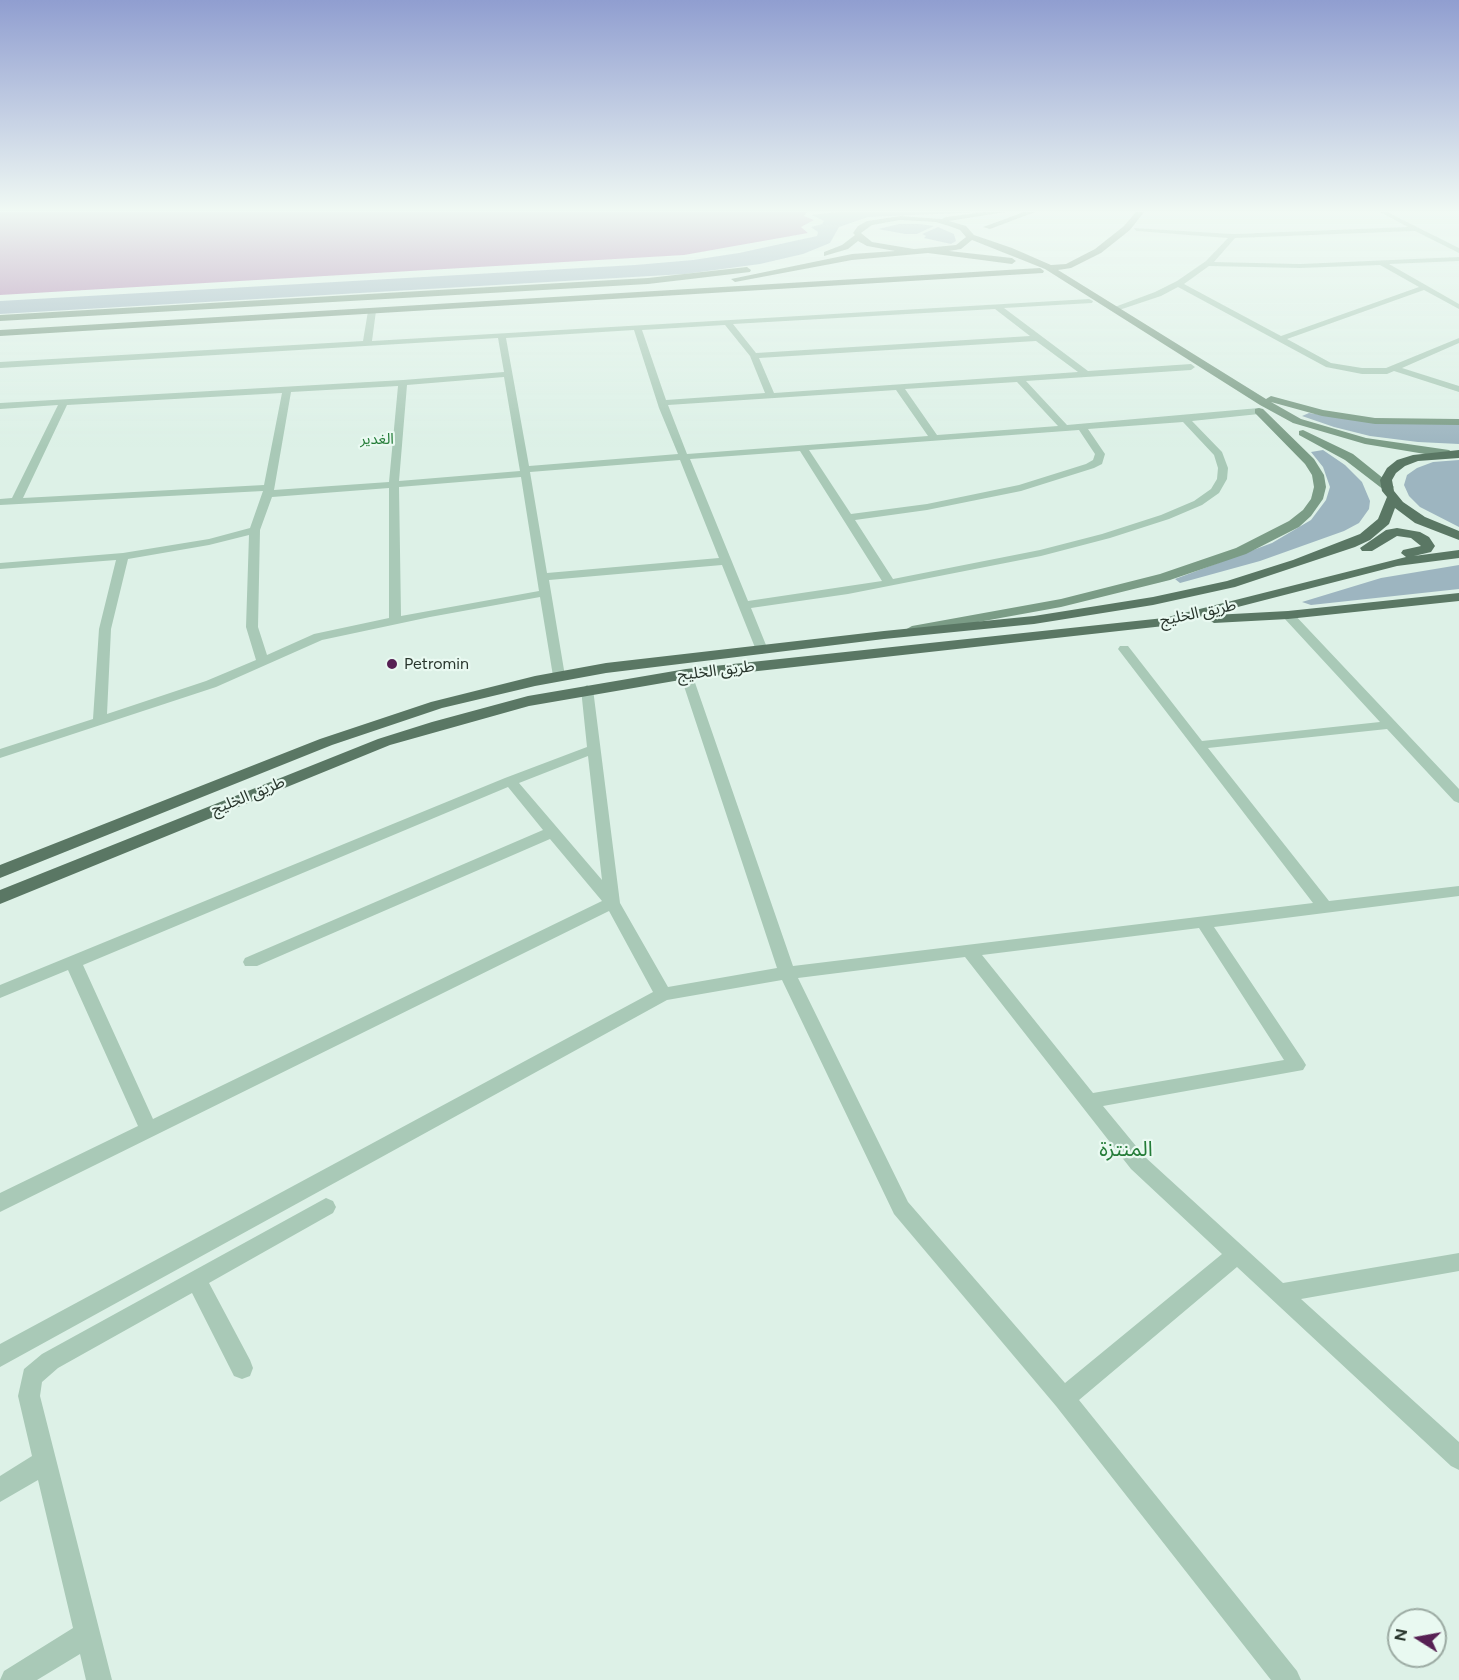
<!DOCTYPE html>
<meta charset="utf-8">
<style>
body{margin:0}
#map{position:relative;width:1459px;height:1680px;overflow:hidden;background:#ddf1e7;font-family:Figtree,sans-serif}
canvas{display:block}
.north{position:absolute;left:1387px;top:1608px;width:60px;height:60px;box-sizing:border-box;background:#e9f9f1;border:2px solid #9caba3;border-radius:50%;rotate:281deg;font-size:16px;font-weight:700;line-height:24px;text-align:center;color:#29362d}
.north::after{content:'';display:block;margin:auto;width:21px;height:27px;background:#562053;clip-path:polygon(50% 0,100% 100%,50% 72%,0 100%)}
</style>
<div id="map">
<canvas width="1459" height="1680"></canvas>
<div class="north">N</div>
</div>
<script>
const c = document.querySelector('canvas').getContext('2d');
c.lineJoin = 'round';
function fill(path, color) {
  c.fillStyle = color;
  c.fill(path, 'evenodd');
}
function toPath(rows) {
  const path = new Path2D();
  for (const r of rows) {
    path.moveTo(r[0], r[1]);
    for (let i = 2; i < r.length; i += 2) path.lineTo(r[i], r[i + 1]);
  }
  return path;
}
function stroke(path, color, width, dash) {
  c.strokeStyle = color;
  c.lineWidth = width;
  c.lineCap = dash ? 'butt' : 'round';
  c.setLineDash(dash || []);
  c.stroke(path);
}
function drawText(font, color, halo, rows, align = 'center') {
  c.font = font + ' Figtree,"Noto Sans Arabic",sans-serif';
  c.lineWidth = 4.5;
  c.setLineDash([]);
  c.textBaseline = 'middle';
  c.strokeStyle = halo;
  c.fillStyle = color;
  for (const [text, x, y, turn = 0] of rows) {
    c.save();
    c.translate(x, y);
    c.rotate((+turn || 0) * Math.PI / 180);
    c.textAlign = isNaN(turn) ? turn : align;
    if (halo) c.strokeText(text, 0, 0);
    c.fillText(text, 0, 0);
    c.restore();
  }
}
fill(toPath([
 [840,212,979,212,868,217,839,227,830,243,803,254,760,264,685,274,0,314,0,301,635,265,693,260,739,253,817,236,818,232,811,227,822,224,824,221,812,215],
 [899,224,919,224,934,226,917,234,905,234,878,229],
 [938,227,954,234,956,241,951,244,924,238,926,236,922,234],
 [1309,413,1386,424,1459,424,1459,444,1418,442,1370,436,1334,427,1302,416],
 [1323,450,1345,465,1362,482,1370,501,1369,509,1359,523,1344,531,1260,561,1180,583,1175,579,1272,543,1311,520,1326,500,1330,487,1323,467,1311,452],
 [1459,460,1459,527,1420,507,1409,496,1404,485,1407,475,1417,468,1433,462],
 [1459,565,1459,589,1311,605,1302,602,1381,578]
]), '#9db5c0');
fill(toPath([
 [0,212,807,212,804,216,814,220,801,227,808,233,684,255,0,295]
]), '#ad7dac');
fill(toPath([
 [1380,212,1387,212,1459,248,1459,253,1415,231,1235,238,1214,262,1300,264,1459,257,1459,261,1389,264,1459,304,1459,309,1424,290,1287,339,1331,363,1362,368,1386,368,1459,338,1459,343,1402,368,1459,386,1459,392,1394,371,1387,374,1362,374,1326,367,1178,287,1161,296,1119,310,1112,308,1155,292,1177,281,1206,261,1228,238,1136,231,1134,228,1233,234,1408,227,1380,212],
 [1380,265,1419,287,1281,336,1184,284,1209,266,1300,268,1380,265],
 [1089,299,1093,301,1092,303,1004,308,1088,371,1191,364,1195,367,1191,370,1026,381,1067,425,1259,408,1264,411,1259,414,1192,421,1222,452,1228,468,1227,479,1219,493,1202,505,1169,519,1110,538,1041,556,848,594,751,608,768,650,762,654,756,650,722,565,549,580,565,676,564,679,559,680,553,676,540,597,430,617,322,640,216,687,0,758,0,749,93,719,99,629,116,560,0,569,0,563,123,553,209,539,250,528,263,491,0,505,0,499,12,498,58,405,0,409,0,403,403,380,504,372,498,338,0,368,0,362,363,341,368,311,372,309,376,311,372,341,1089,299],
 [995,309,1030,336,756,353,733,324,995,309],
 [725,325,750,356,765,393,666,400,642,330,725,325],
 [634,330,659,408,678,454,529,466,506,338,634,330],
 [1036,341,1078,372,774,393,759,358,1036,341],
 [504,377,520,471,399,481,407,385,504,377],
 [1017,382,1058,426,937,435,905,389,1017,382],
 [398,386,389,482,274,490,291,392,398,386],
 [896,390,928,436,687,454,668,405,896,390],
 [282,393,264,485,23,498,67,405,282,393],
 [1183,422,1214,455,1218,468,1217,479,1211,489,1194,501,1161,515,1102,534,1040,550,893,579,855,520,927,510,1021,491,1094,468,1102,464,1105,454,1088,429,1183,422],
 [1079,430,1095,454,1093,460,1086,464,1019,485,927,504,851,514,809,450,1079,430],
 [800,451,882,581,748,601,690,459,800,451],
 [680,460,719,558,547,573,530,472,680,460],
 [521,477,539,591,401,616,399,487,521,477],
 [389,488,389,618,314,634,267,655,258,627,260,530,272,497,389,488],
 [249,535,246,627,256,660,206,681,107,714,111,629,128,559,209,545,249,535],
 [1288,611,1292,612,1459,789,1459,803,1454,801,1387,729,1208,748,1329,901,1459,886,1459,896,1214,927,1303,1060,1306,1065,1303,1070,1103,1106,1145,1157,1283,1283,1459,1253,1459,1271,1301,1299,1459,1442,1459,1470,1451,1466,1237,1267,1079,1400,1297,1671,1301,1680,1271,1680,1056,1406,894,1214,782,980,667,1000,0,1367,0,1344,653,992,609,911,0,1212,0,1193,138,1126,68,970,0,998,0,985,505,778,587,747,581,689,587,685,593,689,620,903,668,987,777,968,680,674,686,670,692,674,793,966,1313,903,1118,649,1120,646,1128,646,1202,741,1380,722,1284,618,1282,615,1288,611],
 [588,756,602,880,519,783,588,756],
 [508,787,543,830,245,958,243,962,245,966,257,966,550,839,602,901,153,1119,83,965,508,787],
 [1199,928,1284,1060,1093,1093,982,955,1199,928],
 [965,957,1131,1169,1222,1254,1065,1383,908,1202,798,978,965,957],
 [326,1198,333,1201,336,1207,333,1213,209,1283,250,1360,253,1368,250,1376,242,1379,234,1376,192,1293,58,1368,42,1382,40,1396,112,1680,86,1680,80,1654,37,1680,0,1680,4,1671,73,1628,38,1480,0,1502,0,1476,32,1456,18,1396,24,1369,42,1354,326,1198]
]), '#a9c9b7');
fill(toPath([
 [985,212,1005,212,949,221,966,226,974,235,1012,248,1051,265,1066,264,1095,249,1124,226,1136,212,1144,212,1130,230,1101,253,1071,268,1058,270,1266,399,1271,396,1323,410,1375,418,1459,419,1459,425,1375,424,1322,416,1271,402,1301,419,1366,438,1449,450,1455,454,1449,458,1365,444,1293,423,1260,405,1045,269,972,240,961,249,949,251,1012,258,1016,261,1012,264,928,253,852,260,735,282,731,279,852,254,895,251,867,246,858,241,848,249,824,256,824,252,842,245,855,235,853,233,858,226,867,221,900,216,942,219,946,217,985,212],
 [900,220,936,222,949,226,960,230,966,237,956,245,914,249,872,242,861,233,872,225,900,220],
 [1024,212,1035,212,990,229,983,227,1024,212],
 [747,267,751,270,750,272,648,284,0,321,0,315,648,278,747,267],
 [1040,268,1044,271,1043,273,0,336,0,330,1040,268],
 [1259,408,1263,409,1314,459,1324,475,1326,487,1323,499,1311,516,1299,527,1246,554,1170,580,1061,607,912,634,905,630,912,626,1061,599,1160,574,1236,548,1289,521,1303,510,1311,499,1314,487,1312,475,1305,464,1255,413,1255,409,1259,408],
 [1303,430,1353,454,1394,487,1388,491,1384,490,1345,460,1299,435,1299,431,1303,430]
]), '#7b9c86');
fill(toPath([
 [1459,450,1459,458,1418,461,1405,466,1396,473,1392,480,1394,491,1403,502,1425,517,1459,531,1459,540,1415,523,1395,508,1389,524,1370,540,1355,547,1235,587,1153,605,1034,624,884,639,606,673,535,686,442,708,332,745,0,878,0,865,320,739,431,702,535,676,606,663,884,631,1034,616,1153,597,1227,581,1293,560,1360,534,1378,519,1387,497,1382,491,1380,480,1387,468,1397,460,1413,455,1459,450],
 [1397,528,1420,532,1429,537,1435,546,1431,552,1414,556,1459,550,1459,558,1397,566,1164,626,686,679,529,706,390,745,0,904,0,890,378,739,432,722,528,696,686,669,1164,618,1406,557,1401,553,1403,550,1421,546,1411,538,1397,536,1372,551,1362,551,1360,548,1386,530,1397,528],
 [1459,593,1459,601,1288,619,1214,623,1207,619,1214,615,1288,611,1459,593]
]), '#5a7764');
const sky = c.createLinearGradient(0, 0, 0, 447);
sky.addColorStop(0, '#909ed0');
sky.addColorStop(0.47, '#f0f9f4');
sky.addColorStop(1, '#f0f9f400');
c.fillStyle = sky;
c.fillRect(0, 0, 1459, 447);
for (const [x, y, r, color] of [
 [392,664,6,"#562053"]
]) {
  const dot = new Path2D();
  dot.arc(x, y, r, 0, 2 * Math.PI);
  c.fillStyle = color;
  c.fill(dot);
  stroke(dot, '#e9f9f1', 2);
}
drawText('15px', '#247c38', '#e9f9f1', [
 ["الغدير",377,440]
]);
drawText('16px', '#29362d', '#e9f9f1', [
 ["طريق الخليج",1198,613,-12],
 ["طريق الخليج",716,671,-7],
 ["طريق الخليج",248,796,-22]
]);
drawText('16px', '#29362d', '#e9f9f1', [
 ["Petromin",404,664]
], 'left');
drawText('21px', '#247c38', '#e9f9f1', [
 ["المنتزة",1126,1150]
]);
</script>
